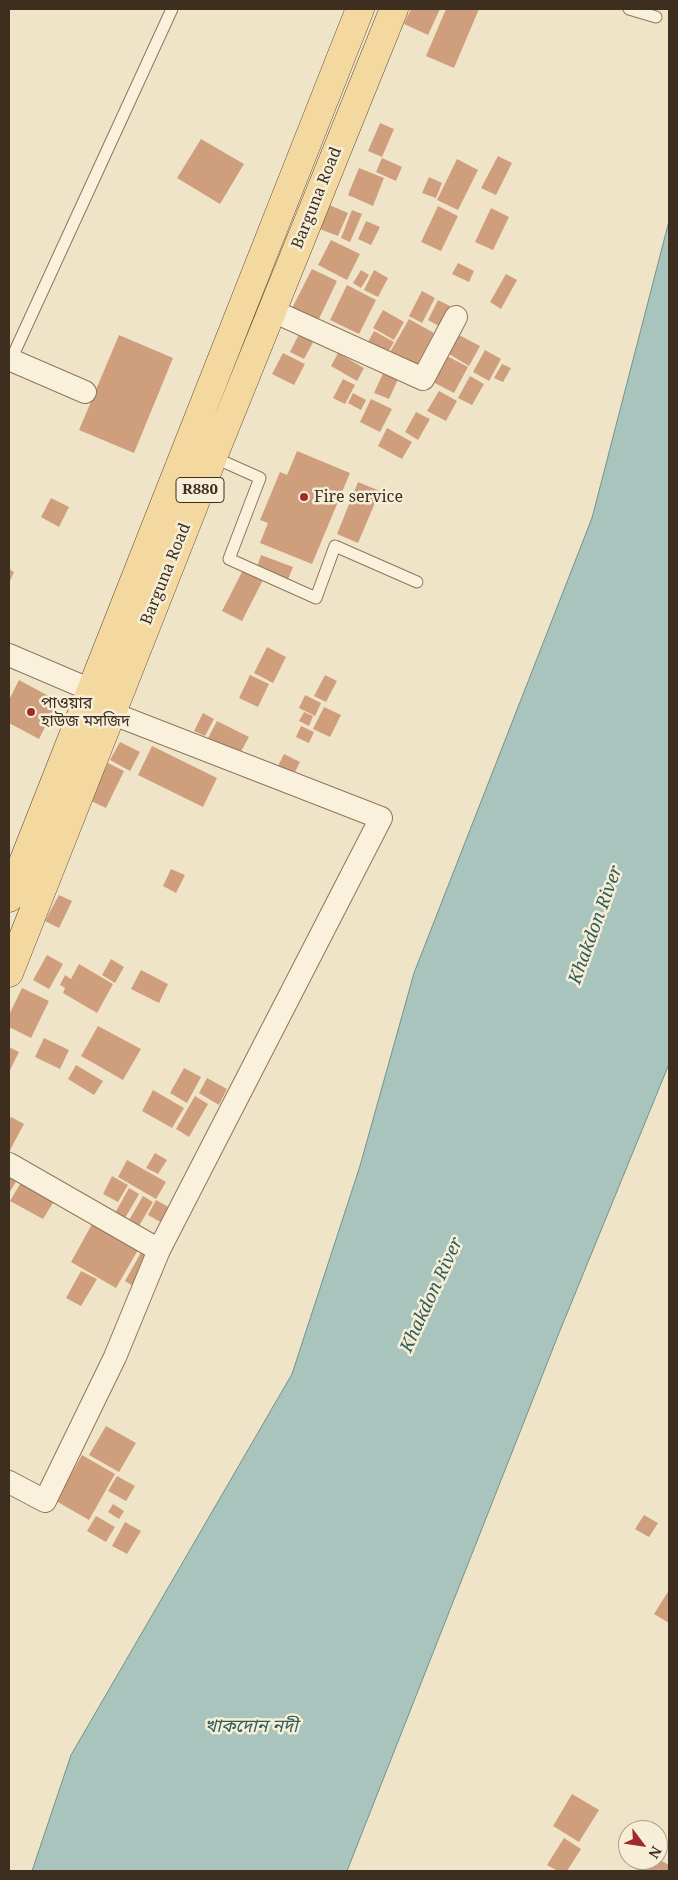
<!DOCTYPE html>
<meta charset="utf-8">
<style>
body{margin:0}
#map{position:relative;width:678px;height:1880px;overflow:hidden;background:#f0e4c8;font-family:"Noto Serif",serif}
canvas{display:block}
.frame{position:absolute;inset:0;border:10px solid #3d2e20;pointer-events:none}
.north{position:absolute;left:618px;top:1820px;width:50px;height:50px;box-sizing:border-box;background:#f7eed8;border:1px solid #ada18e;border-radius:50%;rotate:121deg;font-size:14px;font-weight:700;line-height:20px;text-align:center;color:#3d2e20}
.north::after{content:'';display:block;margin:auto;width:18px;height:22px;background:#9e2a2b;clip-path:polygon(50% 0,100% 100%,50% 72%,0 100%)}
</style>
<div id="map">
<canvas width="678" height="1880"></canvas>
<div class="frame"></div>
<div class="north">N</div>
</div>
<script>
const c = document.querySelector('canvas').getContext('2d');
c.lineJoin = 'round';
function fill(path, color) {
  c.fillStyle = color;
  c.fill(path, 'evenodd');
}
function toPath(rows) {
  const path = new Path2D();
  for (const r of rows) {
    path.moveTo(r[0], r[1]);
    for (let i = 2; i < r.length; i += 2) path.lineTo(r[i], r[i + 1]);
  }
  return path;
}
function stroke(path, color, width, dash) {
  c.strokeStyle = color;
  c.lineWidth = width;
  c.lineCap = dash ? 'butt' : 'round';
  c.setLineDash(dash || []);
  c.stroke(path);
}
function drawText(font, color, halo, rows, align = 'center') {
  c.font = font + ' "Noto Serif","Noto Sans Bengali",serif';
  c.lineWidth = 5;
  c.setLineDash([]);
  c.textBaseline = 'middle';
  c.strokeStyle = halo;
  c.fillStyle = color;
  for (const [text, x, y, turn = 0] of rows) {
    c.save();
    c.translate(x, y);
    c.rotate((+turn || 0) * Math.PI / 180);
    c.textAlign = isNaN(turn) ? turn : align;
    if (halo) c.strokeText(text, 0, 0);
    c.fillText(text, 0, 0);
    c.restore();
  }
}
const water = toPath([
 [669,221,669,1064,559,1333,347,1871,32,1871,71,1755,292,1374,360,1166,414,973,592,518,669,221]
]);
fill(water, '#a9c4bc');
stroke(water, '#6f938a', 1);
fill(toPath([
 [411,9,440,9,428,35,404,24],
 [446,9,479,9,454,68,426,56],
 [380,123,394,129,382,157,368,151],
 [201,139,244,164,220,204,177,178],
 [498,156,512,163,496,195,481,188],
 [382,158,402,167,396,181,376,172],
 [457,159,478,170,458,210,437,200],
 [359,168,384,178,373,206,348,195],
 [429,177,442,183,436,198,422,193],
 [327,204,348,213,338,236,317,228],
 [438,206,458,216,441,251,421,242],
 [491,208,509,217,493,250,475,242],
 [352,210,362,214,350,242,341,238],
 [366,221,380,227,371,245,358,239],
 [331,240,360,254,347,280,318,265],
 [458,263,474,271,469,282,452,274],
 [312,269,337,281,317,323,291,310],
 [361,270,369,275,361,288,353,283],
 [374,270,388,278,378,297,364,290],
 [506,274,517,280,501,309,490,302],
 [347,285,376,300,359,334,330,320],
 [422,291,435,298,422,323,409,316],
 [438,300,450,306,439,326,428,320],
 [383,310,404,322,394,340,373,328],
 [409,319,434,333,415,368,389,354],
 [303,326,318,333,304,359,290,352],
 [374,331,394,342,388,352,368,342],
 [119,335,173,358,134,453,79,430],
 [459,335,480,346,469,366,449,354],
 [485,350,501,359,489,381,473,372],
 [283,353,305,364,294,385,272,374],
 [338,353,364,368,357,381,331,366],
 [445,355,468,367,454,393,431,381],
 [502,364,511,368,503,382,494,378],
 [386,367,400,375,389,399,374,393],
 [470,376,484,384,472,405,458,398],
 [343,379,355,385,345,404,333,398],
 [439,391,457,401,446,421,427,411],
 [353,393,366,400,361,410,348,403],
 [371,399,392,409,380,432,360,422],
 [416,412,430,419,418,440,405,432],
 [387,428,412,442,402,459,378,446],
 [297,451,350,473,312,564,260,543,268,523,260,520,280,472,287,475],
 [358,482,380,491,358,543,337,534],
 [51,498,69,507,59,527,41,517],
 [261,555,293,567,287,582,256,570],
 [9,569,14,572,9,583],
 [243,570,263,580,242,621,222,611],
 [267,647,286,657,273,683,254,673],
 [250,675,269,684,258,707,239,698],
 [325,675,337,681,326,702,314,696],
 [19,680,58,701,39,739,9,723,9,700],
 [305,695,321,703,315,716,299,708],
 [324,707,341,715,330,737,313,729],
 [304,712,313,716,309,726,299,721],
 [203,713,214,719,205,736,194,731],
 [217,721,249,737,239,755,207,740],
 [301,726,314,732,309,743,296,737],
 [120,742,140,752,130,771,110,760],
 [152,746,217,778,203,807,138,775],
 [284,754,300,762,292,778,276,770],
 [108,763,124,771,106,808,89,800],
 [171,869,185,875,176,893,163,886],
 [59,895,72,901,59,928,45,921],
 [47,955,63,964,49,989,33,980],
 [111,959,124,967,115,983,102,975],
 [79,964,113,984,97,1013,63,993,65,988,60,985,65,975,71,979],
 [141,970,168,984,159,1003,131,989],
 [22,988,49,1001,31,1038,9,1027,9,1015],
 [98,1026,141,1049,123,1080,81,1056],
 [44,1038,69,1050,60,1069,35,1057],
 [9,1047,19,1052,9,1072],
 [76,1065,103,1081,94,1095,68,1079],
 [184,1068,201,1077,187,1103,170,1093],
 [207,1078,227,1089,219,1105,199,1093],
 [153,1090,184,1108,172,1128,142,1111],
 [195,1096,208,1104,189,1137,176,1129],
 [11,1117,24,1124,9,1152,9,1120],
 [155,1153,167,1160,158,1174,146,1168],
 [127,1160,166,1182,156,1199,118,1177],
 [9,1171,19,1177,9,1193],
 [112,1176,128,1185,118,1202,103,1194],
 [23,1179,56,1198,43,1219,10,1201],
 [129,1188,139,1194,125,1218,115,1213],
 [143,1196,153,1202,139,1226,129,1220],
 [156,1200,172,1209,164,1224,148,1215],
 [96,1217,142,1243,116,1288,71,1262],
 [143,1249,154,1255,136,1288,125,1281],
 [81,1271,97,1279,81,1306,66,1298],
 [106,1426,136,1443,119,1472,89,1455],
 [82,1455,115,1474,89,1520,56,1501],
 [117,1476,135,1486,126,1501,108,1491],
 [113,1504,124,1511,119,1519,108,1512],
 [644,1515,658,1523,649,1537,635,1529],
 [96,1516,115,1527,106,1542,87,1531],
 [125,1522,141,1531,127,1554,112,1546],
 [669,1590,669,1623,654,1614],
 [572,1794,599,1810,579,1842,553,1826],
 [564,1838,581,1849,567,1871,558,1871,547,1865],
 [658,1859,669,1865,669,1871,644,1871,651,1860]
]), '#cf9f7d');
const lane = toPath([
 [629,9,656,17],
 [9,364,172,9],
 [213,457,260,478,229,559,316,598,335,546,417,582]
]);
const street = toPath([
 [273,311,423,379,456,317],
 [11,360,85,392],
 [9,655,91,690],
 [9,1164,159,1250,381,818,111,713],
 [9,1482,45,1501,115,1357,159,1250]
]);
const primary = toPath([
 [9,898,360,9],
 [9,973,213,457,394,9]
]);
stroke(lane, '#8d765c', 13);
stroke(street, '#8d765c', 24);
stroke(primary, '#5b4430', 29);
stroke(lane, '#faf1dc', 11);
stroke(street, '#faf1dc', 22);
stroke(primary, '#f3d9a0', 28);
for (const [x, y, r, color] of [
 [304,497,5,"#9e2a2b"],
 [31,712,5,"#9e2a2b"]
]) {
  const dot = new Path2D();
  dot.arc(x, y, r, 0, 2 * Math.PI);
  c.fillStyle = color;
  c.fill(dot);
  stroke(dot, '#f7eed8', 2);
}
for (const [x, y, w] of [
 [200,490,48]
]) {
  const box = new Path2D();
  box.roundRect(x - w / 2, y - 12.5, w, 25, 4);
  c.fillStyle = '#f7eed8';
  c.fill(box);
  stroke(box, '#3d2e20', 1);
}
drawText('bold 15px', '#3d2e20', null, [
 ["R880",200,490]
]);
drawText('16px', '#3d2e20', '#f7eed8', [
 ["Barguna Road",317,198,-68],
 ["Barguna Road",166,574,-68]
]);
drawText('16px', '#3d2e20', '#f7eed8', [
 ["Fire service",314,497],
 ["পাওয়ার",41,703],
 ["হাউজ মসজিদ",41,721]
], 'left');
drawText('italic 18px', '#2f5d5a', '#f7eed8', [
 ["Khakdon River",596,925,-70],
 ["Khakdon River",432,1295,-65],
 ["খাকদোন নদী",251,1727]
]);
</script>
